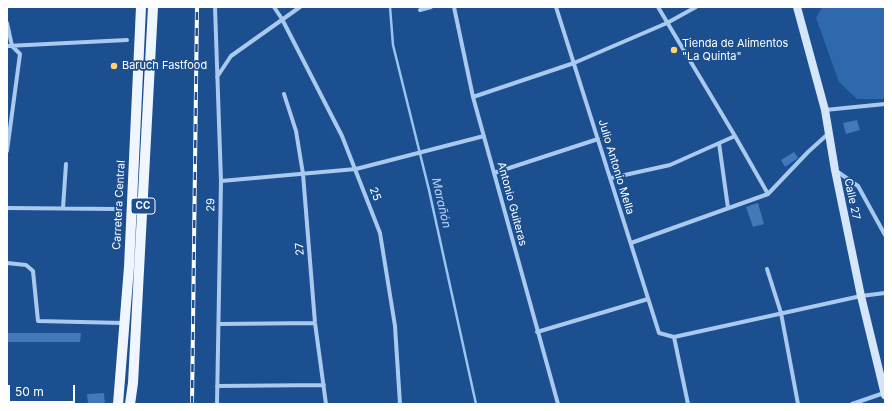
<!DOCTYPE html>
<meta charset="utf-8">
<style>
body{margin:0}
#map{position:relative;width:892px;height:411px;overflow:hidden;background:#1b4f8f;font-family:Inter,sans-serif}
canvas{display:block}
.frame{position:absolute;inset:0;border:8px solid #fff;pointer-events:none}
.scale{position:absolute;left:8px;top:385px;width:67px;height:18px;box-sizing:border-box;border:2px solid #fff;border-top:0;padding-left:5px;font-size:12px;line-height:14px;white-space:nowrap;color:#fff;-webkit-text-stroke:3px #1b4f8f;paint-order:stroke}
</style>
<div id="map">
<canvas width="892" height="411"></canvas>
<div class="frame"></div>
<div class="scale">50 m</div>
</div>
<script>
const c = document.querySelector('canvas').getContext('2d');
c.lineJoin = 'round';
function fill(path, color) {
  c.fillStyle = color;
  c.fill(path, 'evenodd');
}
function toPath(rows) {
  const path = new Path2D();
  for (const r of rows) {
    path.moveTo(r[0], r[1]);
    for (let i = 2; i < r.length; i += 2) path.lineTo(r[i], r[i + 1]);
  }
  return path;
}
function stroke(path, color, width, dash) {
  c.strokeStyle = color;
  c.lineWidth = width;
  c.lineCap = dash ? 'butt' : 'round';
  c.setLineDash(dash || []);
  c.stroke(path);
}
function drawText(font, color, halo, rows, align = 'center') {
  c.font = font + ' Inter,sans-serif';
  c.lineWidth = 3.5;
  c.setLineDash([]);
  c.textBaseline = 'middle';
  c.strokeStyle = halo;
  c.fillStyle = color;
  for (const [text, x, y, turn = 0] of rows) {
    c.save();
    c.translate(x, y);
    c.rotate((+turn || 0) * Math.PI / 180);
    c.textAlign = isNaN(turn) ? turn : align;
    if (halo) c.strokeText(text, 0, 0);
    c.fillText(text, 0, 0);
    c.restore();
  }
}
fill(toPath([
 [822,7,885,7,885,99,857,99,839,82,816,18]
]), '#2e69ad');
stroke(toPath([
 [390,7,393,45,429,190,476,404]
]), '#9cc4f0', 2.5);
fill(toPath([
 [857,120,860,130,846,134,843,123],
 [794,152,798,158,785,167,781,160],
 [758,203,764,224,753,227,746,207],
 [7,333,81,333,80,342,7,342],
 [104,393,105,404,88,404,87,394]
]), '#4478b7');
stroke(toPath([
 [215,7,221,181,217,404],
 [274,7,282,19,342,136,380,233,395,326,400,404],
 [454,7,473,97,558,404],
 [556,7,659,333,674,337,861,296,885,293],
 [658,7,735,136,768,194],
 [420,10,431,7],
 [7,23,12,46,20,54,7,151],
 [7,46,127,40],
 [217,77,231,56,300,7],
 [284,94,296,131,303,174,315,323,326,404],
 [473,97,574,63,667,23,696,7],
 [825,110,885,104],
 [719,143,728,208],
 [835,170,858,186,885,235],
 [494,173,598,139],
 [611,178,670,165,735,136],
 [221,181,356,169,484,136],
 [7,208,117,209],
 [63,208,66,164],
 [631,243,768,194,808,152,829,133],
 [7,263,26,265,33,271,38,321,123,323],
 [767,269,781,313,798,404],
 [219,324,315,323],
 [537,332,648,299],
 [674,337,688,404],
 [217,386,324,385],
 [852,404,884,393]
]), '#a9c9ee', 4);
stroke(toPath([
 [797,7,825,110,835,170,861,296,885,395]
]), '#d6e6fa', 8);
stroke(toPath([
 [118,404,129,267,141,7],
 [130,404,133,383,153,7]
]), '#f0f6ff', 10);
const rail = toPath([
 [192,404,197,7]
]);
stroke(rail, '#fff', 4);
stroke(rail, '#1b4f8f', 2.5, [8]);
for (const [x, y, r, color] of [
 [674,50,4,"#ffd166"],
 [114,66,4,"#ffd166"]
]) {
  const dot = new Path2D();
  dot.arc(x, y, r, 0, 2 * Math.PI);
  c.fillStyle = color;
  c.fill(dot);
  stroke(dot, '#1b4f8f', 1.5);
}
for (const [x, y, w] of [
 [143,206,24]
]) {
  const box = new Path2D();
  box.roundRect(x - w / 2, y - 8, w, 16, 3);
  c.fillStyle = '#1b4f8f';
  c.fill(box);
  stroke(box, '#fff', 1);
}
drawText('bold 10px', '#fff', null, [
 ["CC",143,206]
]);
drawText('11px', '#fff', '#1b4f8f', [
 ["Tienda de Alimentos",682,44],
 ["\"La Quinta\"",682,57],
 ["Baruch Fastfood",122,66]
], 'left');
drawText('11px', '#fff', '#1b4f8f', [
 ["Julio Antonio Mella",616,167,73],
 ["25",375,194,70],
 ["Calle 27",852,199,78],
 ["Antonio Guiteras",512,204,75],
 ["Carretera Central",119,205,-87],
 ["29",211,205,-89],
 ["27",300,249,-95]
]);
drawText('italic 12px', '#b5d3f5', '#1b4f8f', [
 ["Marañón",441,203,77]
]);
</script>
